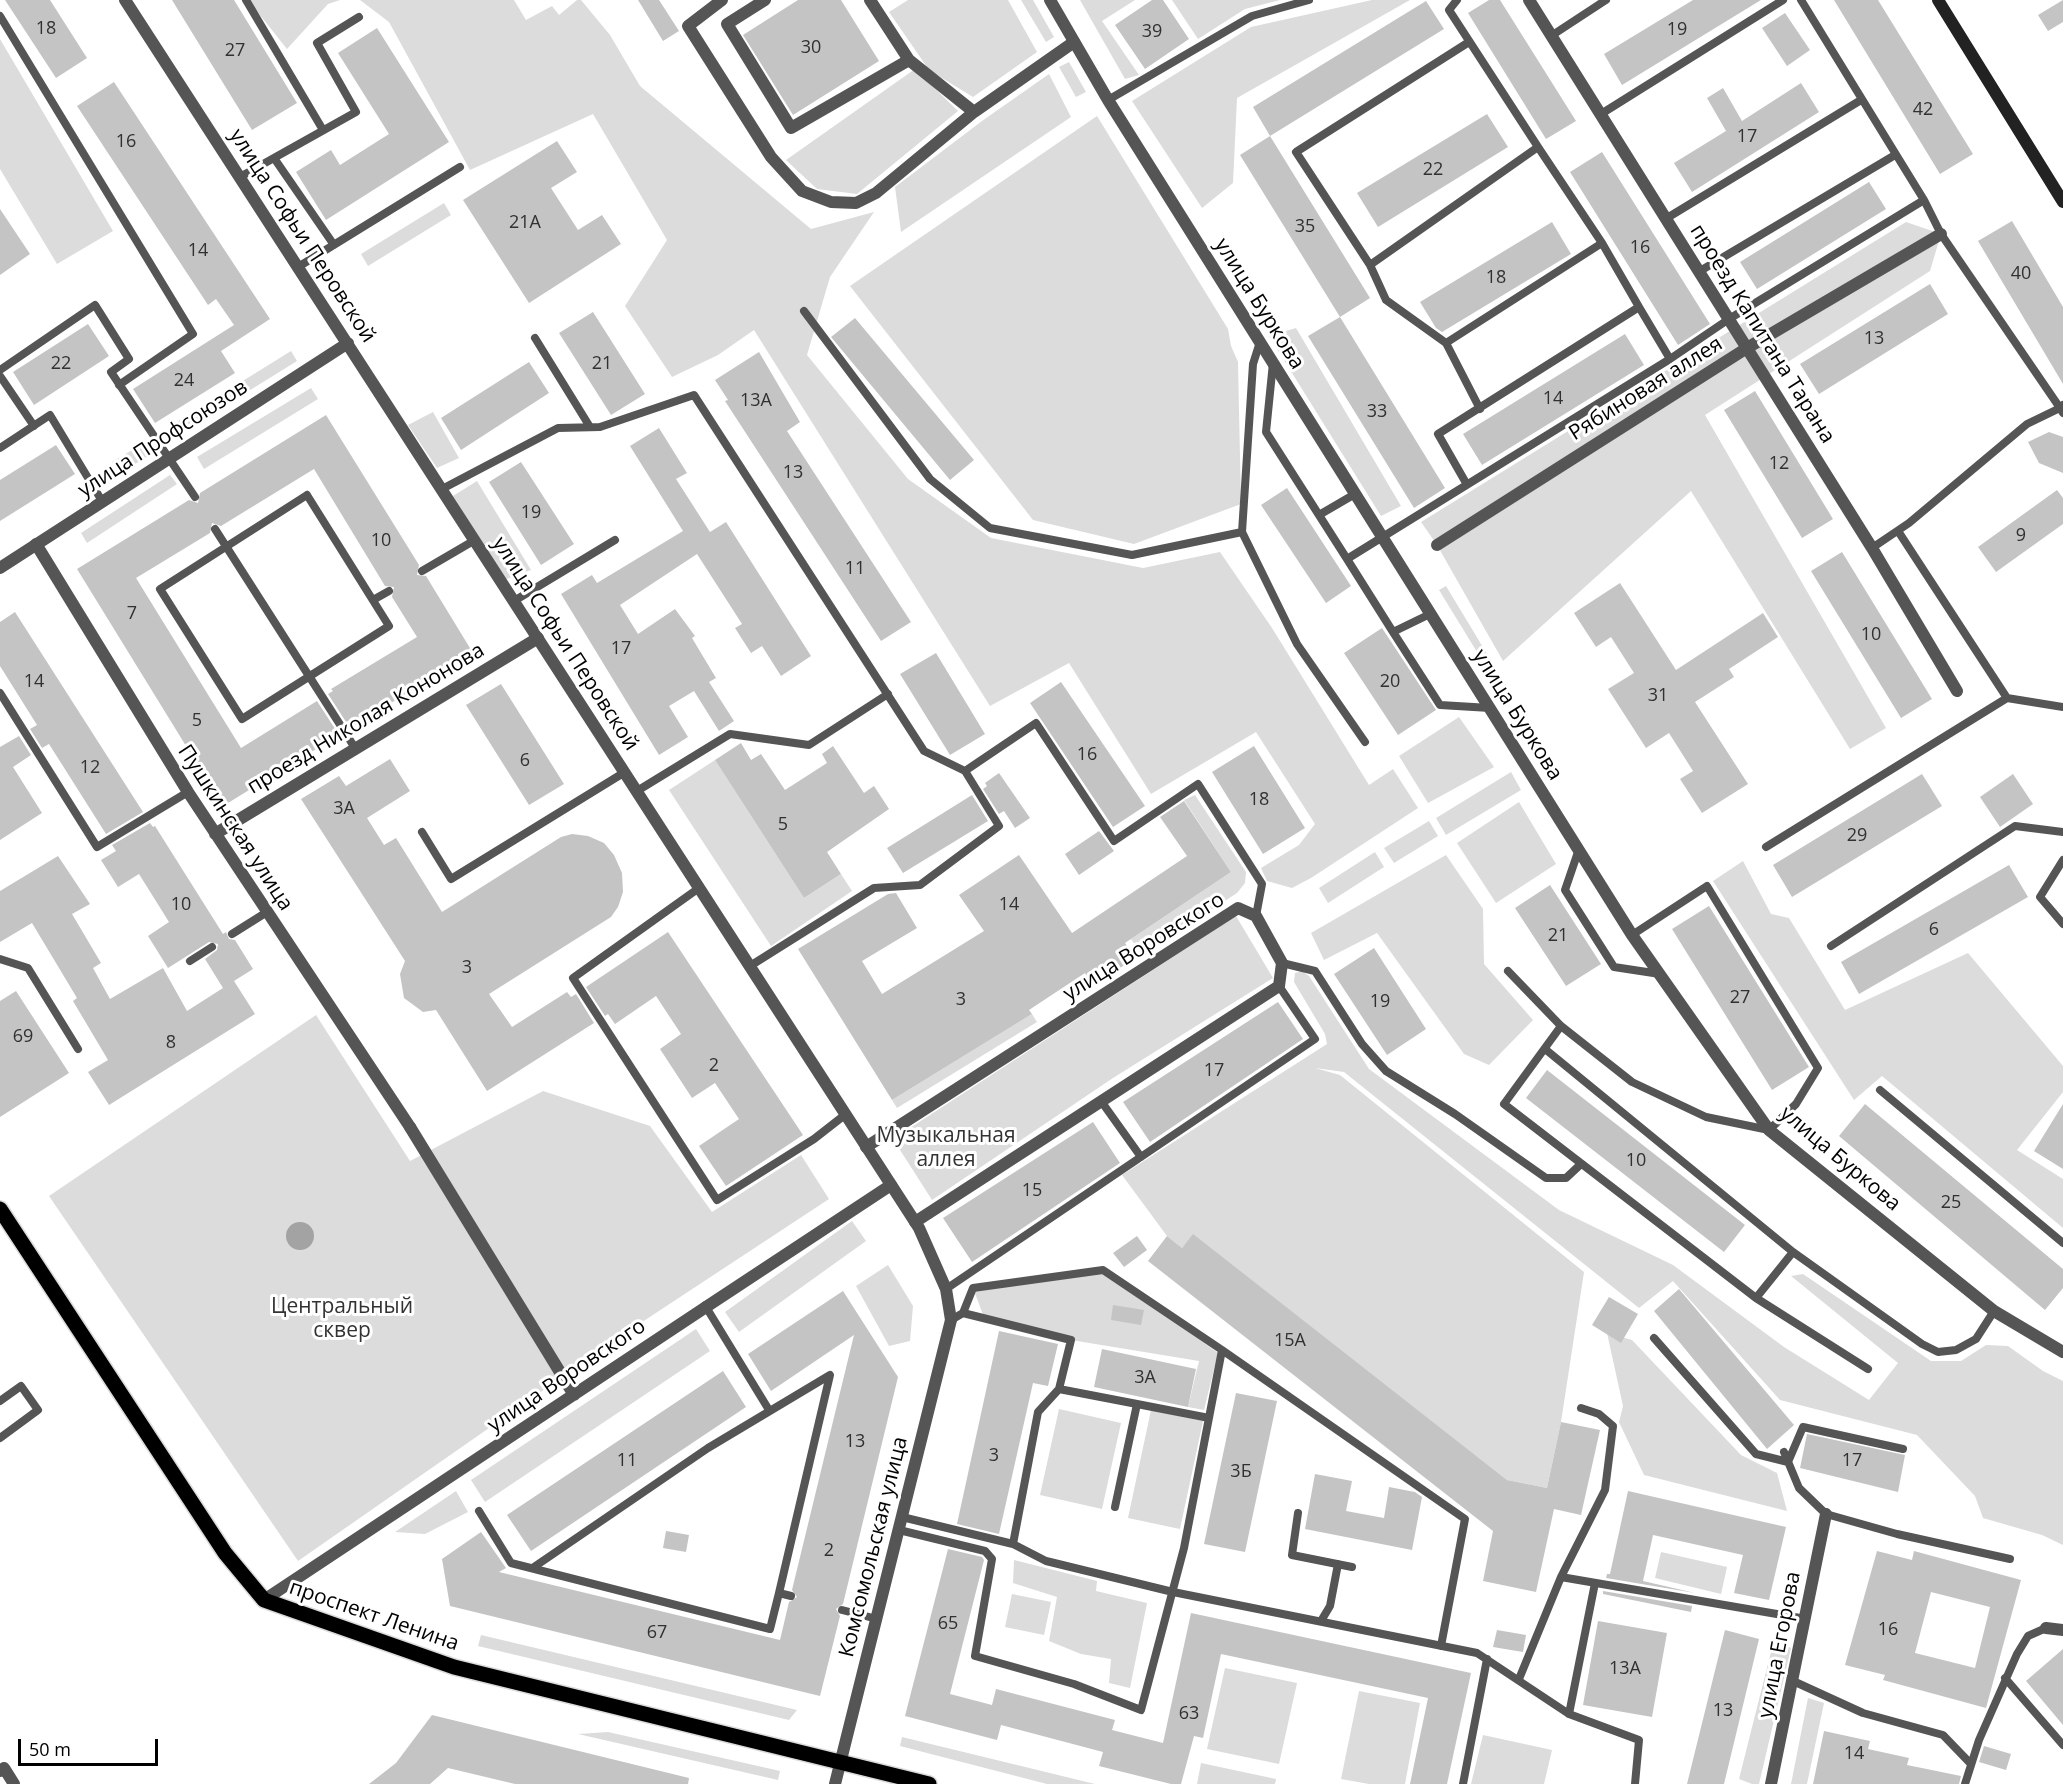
<!DOCTYPE html>
<meta charset="utf-8">
<style>
body{margin:0}
#map{position:relative;width:2063px;height:1784px;overflow:hidden;background:#fff;font-family:"Open Sans",sans-serif}
canvas{display:block}
.scale{position:absolute;left:18px;top:1739px;width:140px;height:27px;box-sizing:border-box;border:3px solid #000;border-top:0;padding-left:8px;font-size:18px;line-height:21px;white-space:nowrap;color:#000;-webkit-text-stroke:4px #fff;paint-order:stroke}
</style>
<div id="map">
<canvas width="2063" height="1784"></canvas>
<div class="scale">50 m</div>
</div>
<script>
const c = document.querySelector('canvas').getContext('2d');
c.lineJoin = 'round';
function fill(path, color) {
  c.fillStyle = color;
  c.fill(path, 'evenodd');
}
function toPath(rows) {
  const path = new Path2D();
  for (const r of rows) {
    if (r.length === 3) {
      path.moveTo(r[0] + r[2], r[1]);
      path.arc(r[0], r[1], r[2], 0, 2 * Math.PI);
      continue;
    }
    path.moveTo(r[0], r[1]);
    for (let i = 2; i < r.length; i += 2) path.lineTo(r[i], r[i + 1]);
  }
  return path;
}
function stroke(path, color, width, dash) {
  c.strokeStyle = color;
  c.lineWidth = width;
  c.lineCap = dash ? 'butt' : 'round';
  c.setLineDash(dash || []);
  c.stroke(path);
}
function drawText(font, color, halo, rows, align = 'center') {
  c.font = font + ' "Open Sans",sans-serif';
  c.lineWidth = 6;
  c.setLineDash([]);
  c.textBaseline = 'middle';
  c.strokeStyle = halo;
  c.fillStyle = color;
  for (const [text, x, y, turn = 0] of rows) {
    c.save();
    c.translate(x, y);
    c.rotate((+turn || 0) * Math.PI / 180);
    c.textAlign = isNaN(turn) ? turn : align;
    if (halo) c.strokeText(text, 0, 0);
    c.fillText(text, 0, 0);
    c.restore();
  }
}
fill(toPath([
 [248,0,340,0,328,4,287,49],
 [360,0,514,0,526,20,552,6,559,15,577,0,581,0,610,35,640,86,811,229,874,212,830,277,807,355,908,479,991,538,1143,568,1220,552,1272,628,1369,785,1393,769,1418,808,1311,878,1292,888,1267,881,1261,868,1299,845,1315,824,1256,732,1151,794,1069,663,990,706,754,330,718,355,672,377,625,306,667,240,593,114,470,170,389,22],
 [908,0,1008,0,1037,52,973,97,929,70,889,12],
 [1021,0,1033,0,1054,37,1046,42],
 [1080,0,1135,0,1102,21,1139,75,1125,79],
 [1172,0,1280,0,1245,9,1198,39],
 [1372,0,1410,0,1237,98,1233,183,1202,208,1132,101,1251,27],
 [0,39,113,231,57,264,0,169],
 [1069,62,1086,92,1076,97,1059,67],
 [915,69,958,111,857,194,817,189,786,160],
 [1049,74,1071,117,901,232,895,187,982,121],
 [1097,116,1228,329,1231,346,1238,362,1241,504,1134,544,1033,520,850,286],
 [444,203,451,215,368,266,361,254],
 [1906,222,1941,234,1930,271,1705,415,1886,728,1850,749,1691,491,1503,661,1437,545,1421,522],
 [1296,328,1401,506,1381,516,1269,336],
 [291,351,297,361,181,433,175,423],
 [311,388,318,399,204,469,197,457],
 [433,412,459,458,437,468,408,425],
 [149,440,156,451,119,474,112,462],
 [170,475,177,484,87,543,81,533],
 [477,481,531,570,504,580,453,496],
 [1446,586,1513,697,1507,701,1439,590],
 [1459,717,1494,767,1428,803,1399,756],
 [715,760,804,898,841,874,852,891,771,946,669,790],
 [1511,772,1521,790,1446,835,1436,818],
 [1195,795,1246,872,1245,883,1237,893,1142,955,1131,939,1231,872,1184,800],
 [1519,802,1556,864,1496,903,1457,843],
 [1429,821,1438,836,1394,863,1384,848],
 [1375,852,1384,867,1328,903,1319,888],
 [1446,855,1483,909,1484,964,1533,1020,1489,1065,1464,1054,1377,933,1324,960,1311,933],
 [1743,861,1771,914,1789,918,1845,1010,1968,953,2063,1066,2063,1092,2017,1150,2063,1179,2063,1228,1882,1076,1854,1100,1713,881],
 [1236,916,1273,978,1113,1078,932,1200,893,1139],
 [1302,971,1309,976,1369,1069,1559,1210,1673,1265,1784,1347,1869,1400,1898,1363,1791,1276,1803,1274,1931,1361,1961,1361,1986,1345,2008,1346,2043,1371,2063,1381,2063,1545,2042,1535,1983,1518,1975,1496,1917,1435,1780,1400,1673,1281,1639,1308,1344,1072,1315,1068,1340,1075,1584,1272,1561,1422,1547,1488,1507,1480,1193,1235,1182,1248,1167,1236,1122,1175,1327,1044,1325,1034,1294,982,1295,973],
 [1032,1014,1037,1022,897,1108,892,1100],
 [316,1015,410,1161,543,1091,650,1126,712,1212,801,1155,829,1199,627,1332,298,1561,49,1196],
 [852,1221,866,1241,739,1332,725,1312],
 [888,1265,913,1306,910,1341,889,1346,856,1286],
 [1103,1270,1218,1353,1204,1410,1188,1407,1199,1361,1071,1340,985,1320,973,1288],
 [696,1329,710,1351,485,1502,471,1480],
 [1607,1333,1632,1340,1741,1455,1777,1473,1787,1511,1644,1475,1619,1422,1623,1406],
 [1059,1409,1121,1423,1102,1509,1040,1495],
 [1151,1410,1203,1421,1180,1529,1128,1518],
 [456,1491,468,1512,425,1534,395,1532],
 [1661,1552,1727,1567,1721,1594,1655,1578],
 [1014,1560,1097,1581,1096,1591,1147,1603,1130,1688,1109,1683,1111,1659,1081,1654,1049,1641,1057,1597,1013,1583],
 [1012,1594,1051,1602,1044,1635,1005,1627],
 [481,1635,797,1710,789,1720,478,1646],
 [1774,1640,1791,1648,1759,1784,1752,1784,1739,1779],
 [1225,1668,1297,1683,1279,1764,1207,1749],
 [1359,1691,1420,1703,1405,1784,1369,1784,1341,1779],
 [1808,1698,1824,1703,1807,1784,1791,1784],
 [608,1732,780,1771,778,1780,578,1734],
 [1483,1735,1552,1750,1544,1784,1471,1784],
 [902,1737,1095,1784,1047,1784,900,1746],
 [1201,1763,1276,1779,1275,1784,1197,1784]
]), '#dcdcdc');
fill(toPath([
 [300,1236,14]
]), '#a3a3a3');
fill(toPath([
 [5,0,50,0,87,58,56,78],
 [172,0,234,0,297,103,252,130],
 [638,0,659,0,679,31,663,41],
 [798,0,841,0,879,61,793,115,743,35],
 [1152,0,1163,0,1189,39,1145,69,1115,25],
 [1489,0,1500,0,1576,121,1546,139,1468,13],
 [1693,0,1761,0,1622,85,1604,54],
 [1834,0,1878,0,1973,154,1940,174],
 [2063,0,2063,22,2048,31,2038,15],
 [1426,1,1444,29,1270,136,1253,107],
 [1785,13,1810,50,1787,66,1762,28],
 [377,28,449,142,326,220,296,172,331,150,340,165,389,134,338,53],
 [114,82,270,319,221,351,235,373,155,423,133,389,234,325,216,299,208,305,77,106],
 [1801,83,1819,112,1692,192,1674,163,1726,131,1707,98,1723,88,1742,121],
 [1487,114,1508,147,1378,227,1357,193],
 [1270,136,1370,298,1340,317,1240,155],
 [557,141,577,172,551,188,578,230,602,215,621,244,529,303,463,200],
 [1602,152,1710,324,1678,345,1570,172],
 [1869,182,1886,209,1757,289,1740,262],
 [0,209,30,254,0,275],
 [2012,221,2063,307,2063,384,1978,241],
 [1552,222,1571,254,1442,332,1436,328,1420,302],
 [1930,284,1948,314,1819,394,1800,364],
 [593,312,645,394,611,415,559,333],
 [1340,317,1445,488,1414,508,1308,336],
 [855,318,974,460,950,480,831,337],
 [88,324,109,356,34,405,13,372],
 [1625,334,1644,365,1482,465,1463,434],
 [759,352,800,422,787,431,911,622,881,641,725,401,728,400,715,380],
 [529,362,549,393,461,450,441,418],
 [1755,391,1833,519,1802,538,1724,410],
 [326,415,419,565,417,575,426,576,473,653,350,728,328,694,333,691,331,689,417,637,392,597,394,587,385,586,314,469,221,526,212,523,210,533,136,578,241,748,317,701,339,735,223,806,77,569,189,500,198,503,200,493],
 [659,428,687,473,676,479,710,532,726,522,811,656,781,676,762,646,751,653,735,628,742,624,697,554,620,605,638,634,675,609,695,636,692,638,716,678,709,682,734,721,719,731,694,691,669,706,688,737,659,755,561,594,592,575,597,583,683,531,630,446],
 [2049,432,2063,437,2063,473,2039,463,2028,442],
 [56,445,75,474,0,521,0,480],
 [521,462,574,544,541,565,489,482],
 [1287,488,1351,586,1326,603,1261,505],
 [2057,490,2063,498,2063,524,1996,572,1978,547],
 [1842,552,1932,699,1901,718,1811,571],
 [1620,583,1676,670,1763,613,1778,637,1729,669,1734,677,1695,702,1748,784,1702,813,1680,779,1693,771,1669,733,1646,748,1608,689,1634,673,1611,637,1596,647,1574,613],
 [15,612,143,812,106,834,49,744,42,748,30,729,37,725,0,666,0,622],
 [1382,628,1436,710,1398,735,1344,653],
 [936,653,985,734,950,755,900,674],
 [1061,682,1145,806,1113,827,1030,703],
 [501,684,564,784,529,805,466,705],
 [19,736,31,755,13,767,42,813,0,840,0,747],
 [741,743,751,760,761,754,785,790,827,763,822,754,833,746,864,793,874,786,889,809,827,852,841,874,804,898,715,760],
 [1254,746,1305,828,1263,854,1212,772],
 [390,759,410,791,367,818,384,845,396,838,442,912,561,837,572,834,588,836,604,843,614,855,622,873,623,892,618,907,611,917,489,994,512,1027,567,992,571,997,576,994,594,1023,487,1091,436,1010,423,1012,404,998,400,974,405,961,301,799,339,776,346,786],
 [999,773,1030,818,1015,828,1004,811,999,814,983,789,987,786,985,783],
 [1922,774,1942,806,1792,897,1773,865],
 [2013,774,2033,804,2000,827,1980,797],
 [972,795,988,821,903,873,887,848],
 [1184,801,1231,872,1125,943,1135,958,1093,986,1085,973,1029,1010,1032,1014,892,1100,798,949,888,894,896,893,917,928,862,961,882,994,984,931,959,895,1019,855,1072,933,1187,856,1160,817],
 [150,823,153,827,155,826,223,934,226,932,229,939,235,940,253,969,234,981,255,1014,109,1105,88,1072,108,1060,73,1001,77,998,32,923,0,942,0,891,58,856,90,904,72,914,101,963,93,968,110,999,163,968,187,1011,223,988,205,959,217,950,218,944,209,942,168,968,148,936,169,922,139,874,118,887,101,860,116,851,112,845],
 [1099,831,1114,851,1079,875,1065,854],
 [2009,865,2028,897,1859,994,1841,962],
 [1550,885,1601,964,1566,986,1515,908],
 [1709,906,1809,1067,1772,1090,1672,929],
 [668,932,803,1135,726,1186,699,1146,739,1119,715,1083,692,1098,660,1049,681,1034,656,996,615,1024,608,1014,605,1016,586,987],
 [1374,948,1426,1029,1387,1055,1334,974],
 [16,991,69,1073,0,1117,0,1001],
 [1278,1002,1303,1039,1150,1142,1123,1102],
 [1547,1070,1745,1225,1724,1252,1526,1098],
 [1865,1104,2063,1269,2063,1288,2045,1310,1839,1136],
 [2063,1104,2063,1169,2034,1151],
 [1093,1122,1120,1163,972,1262,943,1218],
 [1193,1234,1507,1480,1547,1488,1561,1422,1600,1430,1581,1515,1554,1509,1536,1592,1483,1581,1493,1531,1148,1261,1167,1236,1182,1248],
 [1137,1236,1147,1250,1124,1267,1113,1253],
 [1679,1289,1794,1425,1767,1449,1654,1311],
 [843,1291,898,1377,843,1604,836,1609,840,1616,820,1696,450,1606,442,1559,481,1532,506,1568,499,1572,780,1640,789,1602,797,1597,792,1590,854,1335,771,1391,748,1354],
 [1609,1297,1638,1314,1621,1343,1592,1325],
 [1113,1305,1144,1310,1141,1325,1111,1320],
 [999,1331,1058,1344,1048,1386,1033,1383,999,1534,957,1524],
 [1102,1349,1196,1369,1188,1407,1094,1387],
 [723,1371,746,1407,531,1551,507,1515],
 [1236,1393,1277,1401,1245,1552,1204,1544],
 [1807,1434,1905,1455,1898,1492,1800,1468],
 [1315,1474,1352,1481,1346,1511,1384,1518,1389,1487,1415,1492,1422,1497,1412,1550,1305,1529],
 [1628,1491,1786,1527,1769,1600,1734,1593,1743,1555,1653,1535,1643,1581,1695,1593,1606,1578,1607,1574,1610,1574],
 [666,1531,689,1535,686,1552,663,1548],
 [948,1549,982,1557,984,1560,950,1694,992,1705,996,1689,1115,1720,1112,1730,1163,1743,1191,1613,1471,1673,1447,1784,1410,1784,1428,1698,1221,1654,1203,1738,1194,1736,1181,1784,1171,1784,1099,1766,1103,1752,1001,1725,997,1740,905,1716],
 [1877,1551,1912,1560,1914,1551,2021,1580,1986,1708,1883,1680,1885,1675,1845,1665],
 [1931,1592,1990,1607,1975,1668,1915,1653],
 [1603,1591,1692,1606,1691,1612,1603,1594],
 [1598,1621,1667,1633,1652,1717,1583,1705],
 [1497,1630,1526,1635,1523,1652,1493,1647],
 [1725,1630,1759,1639,1724,1784,1687,1784],
 [2063,1649,2063,1725,2026,1681],
 [432,1715,689,1778,688,1784,515,1784,448,1768,430,1784,369,1784,396,1763],
 [1824,1731,1870,1741,1868,1749,1909,1758,1907,1765,1961,1776,1959,1784,1813,1784],
 [1984,1746,2011,1754,2006,1770,1979,1762]
]), '#c4c4c4');
const primary = toPath([
 [0,1209,225,1553,264,1600,454,1667,929,1784]
]);
stroke(primary, '#dbdbdb', 18);
stroke(toPath([
 [246,0,323,130],
 [1457,0,1449,10,1538,147,1370,265,1386,300,1446,343,1602,243,1639,307],
 [1801,0,1924,200],
 [0,16,193,334,119,385],
 [1551,36,1606,0],
 [1108,100,1252,16,1309,0],
 [1601,114,1783,0],
 [1538,147,1602,243],
 [274,158,334,245],
 [240,177,356,112,317,43,359,17],
 [1667,218,1861,100],
 [1370,265,1296,152,1469,42],
 [298,267,460,167],
 [1700,271,1895,155],
 [804,311,930,479,990,528,1132,555,1242,532],
 [535,338,590,427],
 [1260,342,1253,364,1242,532,1297,644,1365,742],
 [1446,343,1480,409],
 [1273,363,1266,432,1347,559],
 [0,370,95,305,129,359,111,372,195,497],
 [0,376,34,426],
 [0,448,50,415,102,501],
 [1466,483,1438,434,1639,307,1670,359],
 [442,489,558,428,600,427,694,395,924,751,965,771,999,826,920,885,874,888,750,966],
 [307,495,389,626,242,719,160,589,307,495],
 [1319,515,1355,494],
 [215,529,355,748],
 [1898,531,2007,698,2063,707],
 [1872,548,1909,523,2027,424,2060,408,2063,413],
 [422,571,475,540],
 [373,600,389,591],
 [514,601,615,540],
 [1430,614,1393,632,1440,705,1490,708],
 [1393,632,1347,559,1670,359,1729,319,1924,200,1941,234,2060,408,2063,405],
 [0,693,97,847,188,792],
 [965,771,1036,723,1114,841,1198,784,1262,884,1256,916],
 [637,791,730,734,809,745,888,694],
 [422,832,451,879,625,772],
 [1766,847,2007,698],
 [1579,849,1565,890,1614,967,1660,974],
 [2063,860,2040,897,2063,924],
 [699,888,573,978,717,1200,814,1139,846,1114],
 [232,934,267,912],
 [1831,946,2015,826,2063,832],
 [0,959,28,968,78,1049],
 [190,961,212,947],
 [1282,963,1315,971,1362,1044,1386,1071,1455,1114,1546,1178,1566,1178,1581,1164],
 [1508,971,1561,1026,1632,1082,1706,1117,1769,1130,1796,1104,1818,1068,1707,886,1632,935],
 [1561,1026,1504,1104,1756,1298,1793,1252],
 [1545,1049,1793,1252,1922,1344,1938,1352,1956,1350,1976,1339,1994,1311],
 [1880,1090,2063,1243],
 [1101,1101,1141,1157],
 [946,1289,1315,1039,1279,986],
 [1756,1298,1868,1369],
 [706,1307,769,1410],
 [963,1313,1071,1340,1059,1389,1038,1412,1013,1544],
 [1654,1338,1756,1454,1788,1462,1803,1427,1903,1449],
 [1222,1350,1465,1519,1441,1646],
 [1059,1389,1137,1404,1115,1507],
 [0,1401,21,1386,38,1410,0,1438],
 [1137,1404,1209,1418],
 [1784,1452,1799,1488,1826,1514,1897,1534,2010,1559],
 [479,1511,511,1563,770,1629,779,1593,791,1596],
 [1298,1513,1292,1555,1352,1567],
 [902,1517,1013,1544,1046,1561,1173,1592,1477,1653,1569,1714,1639,1740,1635,1784],
 [899,1530,985,1551,992,1559,975,1656,1074,1684,1141,1710,1184,1548,1222,1350,1103,1270,973,1288,963,1313,951,1320],
 [534,1567,708,1448,830,1375,779,1593],
 [1561,1577,1806,1619],
 [842,1610,877,1619],
 [1321,1621,1330,1606,1338,1564],
 [2005,1678,2063,1745],
 [1519,1679,1561,1577,1605,1490,1613,1426,1599,1414,1581,1408],
 [1793,1681,1863,1713,1943,1735,1970,1763],
 [1569,1714,1595,1583],
 [1463,1784,1487,1659],
 [1965,1784,1979,1740,2017,1654,2028,1636,2046,1628]
]), '#555', 8);
stroke(toPath([
 [1437,545,1747,348,1941,234],
 [410,1127,574,1395],
 [264,1600,706,1307]
]), '#555', 12);
stroke(toPath([
 [722,0,688,26,771,157,802,191,831,202,856,203,876,193,974,112,1074,42],
 [765,0,727,24,791,128,909,60],
 [870,0,909,60,974,112],
 [1529,0,1872,548,1957,691],
 [36,544,188,792,410,1127],
 [215,834,538,638],
 [866,1147,1238,908,1256,916,1282,963,1279,986,915,1222],
 [706,1307,891,1185],
 [2046,1628,2063,1630],
 [0,1771,4,1768,14,1784],
 [1771,1784,1826,1514]
]), '#555', 12);
stroke(toPath([
 [125,0,919,1228,946,1289,951,1320,835,1784],
 [1050,0,1108,100,1632,935,1769,1130,1994,1311,2063,1352],
 [0,568,348,343]
]), '#555', 12);
stroke(toPath([
 [1938,0,2063,202]
]), '#222', 12);
stroke(primary, '#000', 15);
drawText('18px', '#313131', null, [
 ["18",46,29],
 ["19",1677,30],
 ["39",1152,32],
 ["30",811,48],
 ["27",235,51],
 ["42",1923,110],
 ["17",1747,137],
 ["16",126,142],
 ["22",1433,170],
 ["21А",525,223],
 ["35",1305,227],
 ["16",1640,248],
 ["14",198,251],
 ["40",2021,274],
 ["18",1496,278],
 ["13",1874,339],
 ["22",61,364],
 ["21",602,364],
 ["24",184,381],
 ["14",1553,399],
 ["13А",756,401],
 ["33",1377,412],
 ["12",1779,464],
 ["13",793,473],
 ["19",531,513],
 ["9",2021,536],
 ["10",381,541],
 ["11",855,569],
 ["7",132,614],
 ["10",1871,635],
 ["17",621,649],
 ["14",34,682],
 ["20",1390,682],
 ["31",1658,696],
 ["5",197,721],
 ["16",1087,755],
 ["6",525,761],
 ["12",90,768],
 ["18",1259,800],
 ["3А",344,809],
 ["5",783,825],
 ["29",1857,836],
 ["10",181,905],
 ["14",1009,905],
 ["6",1934,930],
 ["21",1558,936],
 ["3",467,968],
 ["27",1740,998],
 ["3",961,1000],
 ["19",1380,1002],
 ["69",23,1037],
 ["8",171,1043],
 ["2",714,1066],
 ["17",1214,1071],
 ["10",1636,1161],
 ["15",1032,1191],
 ["25",1951,1203],
 ["15А",1290,1341],
 ["3А",1145,1378],
 ["13",855,1442],
 ["3",994,1456],
 ["11",627,1461],
 ["17",1852,1461],
 ["3Б",1241,1472],
 ["2",829,1551],
 ["65",948,1624],
 ["16",1888,1630],
 ["67",657,1633],
 ["13А",1625,1669],
 ["13",1723,1711],
 ["63",1189,1714],
 ["14",1854,1754]
]);
drawText('21px', '#000', '#fff', [
 ["улица Софьи Перовской",302,236,57],
 ["улица Буркова",1259,304,58],
 ["проезд Капитана Тарана",1762,334,58],
 ["Рябиновая аллея",1646,389,-32],
 ["улица Профсоюзов",163,439,-33],
 ["улица Софьи Перовской",565,644,57],
 ["улица Буркова",1517,715,58],
 ["проезд Николая Кононова",366,719,-31],
 ["Пушкинская улица",235,828,57],
 ["улица Воровского",1144,947,-32],
 ["улица Буркова",1840,1159,40],
 ["улица Воровского",567,1376,-34],
 ["Комсомольская улица",874,1547,-76],
 ["проспект Ленина",374,1616,19],
 ["улица Егорова",1780,1645,-79]
]);
drawText('21px', '#333', '#fff', [
 ["Музыкальная",946,1136],
 ["аллея",946,1160],
 ["Центральный",342,1307],
 ["сквер",342,1331]
]);
</script>
